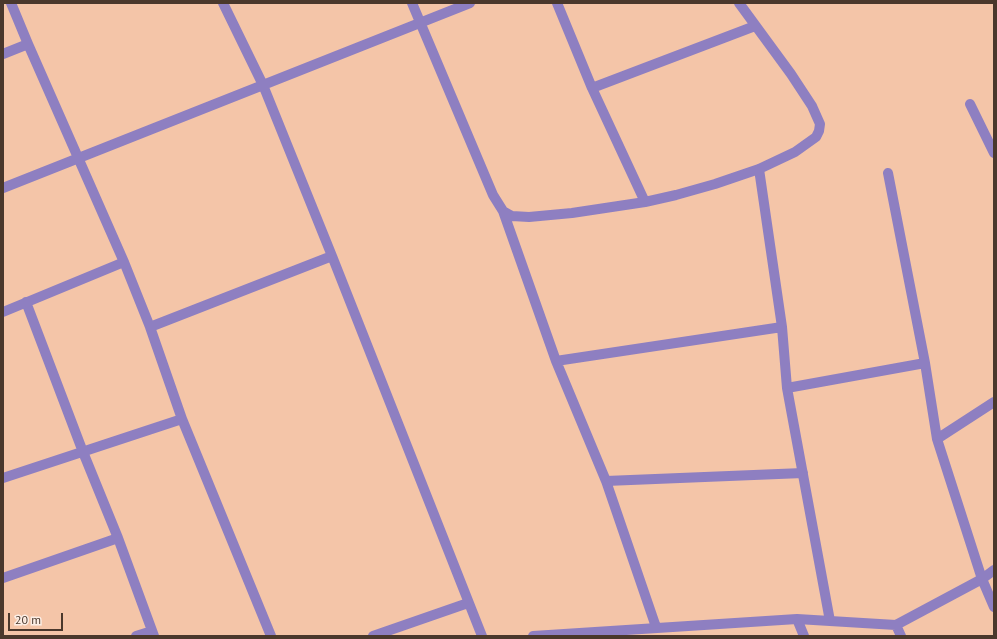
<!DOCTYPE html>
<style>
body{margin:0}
#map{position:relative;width:997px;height:639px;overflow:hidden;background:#f4c5a8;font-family:"PT Sans",sans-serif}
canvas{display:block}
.frame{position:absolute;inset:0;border:4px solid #4a382c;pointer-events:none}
.scale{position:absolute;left:8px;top:613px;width:55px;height:18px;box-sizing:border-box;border:2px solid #4a382c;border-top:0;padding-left:5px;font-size:12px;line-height:14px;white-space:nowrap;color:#4a382c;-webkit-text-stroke:3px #fceee5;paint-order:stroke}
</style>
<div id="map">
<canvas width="997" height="639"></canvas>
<div class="frame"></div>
<div class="scale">20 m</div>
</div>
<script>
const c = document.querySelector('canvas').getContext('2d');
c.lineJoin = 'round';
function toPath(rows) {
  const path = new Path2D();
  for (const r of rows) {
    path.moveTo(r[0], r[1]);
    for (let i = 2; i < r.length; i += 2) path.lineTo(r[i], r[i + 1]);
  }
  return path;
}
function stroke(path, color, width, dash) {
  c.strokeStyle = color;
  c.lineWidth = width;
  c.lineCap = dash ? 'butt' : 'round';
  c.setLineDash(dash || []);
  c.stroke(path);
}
stroke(toPath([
 [11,3,28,44,124,262,150,327,182,419,271,636],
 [223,3,263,85,332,256,482,636],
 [412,3,493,195,503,211,556,361,606,481,656,627],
 [557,3,592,88,645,202],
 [3,54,28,44],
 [592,88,755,26],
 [970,104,994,153],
 [759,169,782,327,787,388,830,621],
 [888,173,925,363,937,439,982,579,994,607],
 [3,188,470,3],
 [503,211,512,216,529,217,572,213,645,202,676,195,715,184,759,169,795,152,816,137,819,131,820,124,812,106,791,74,739,3],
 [26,302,83,452,118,538,154,636],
 [3,312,124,262],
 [150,327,332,256],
 [556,361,782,327],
 [787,388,925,363],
 [937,439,994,402],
 [3,478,182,419],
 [606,481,803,473],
 [3,578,118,538],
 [797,619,804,636],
 [896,625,901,636],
 [136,636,152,631],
 [373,636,468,603],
 [533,636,797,619,896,625,982,579,994,570]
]), '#8e7fc1', 10);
</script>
